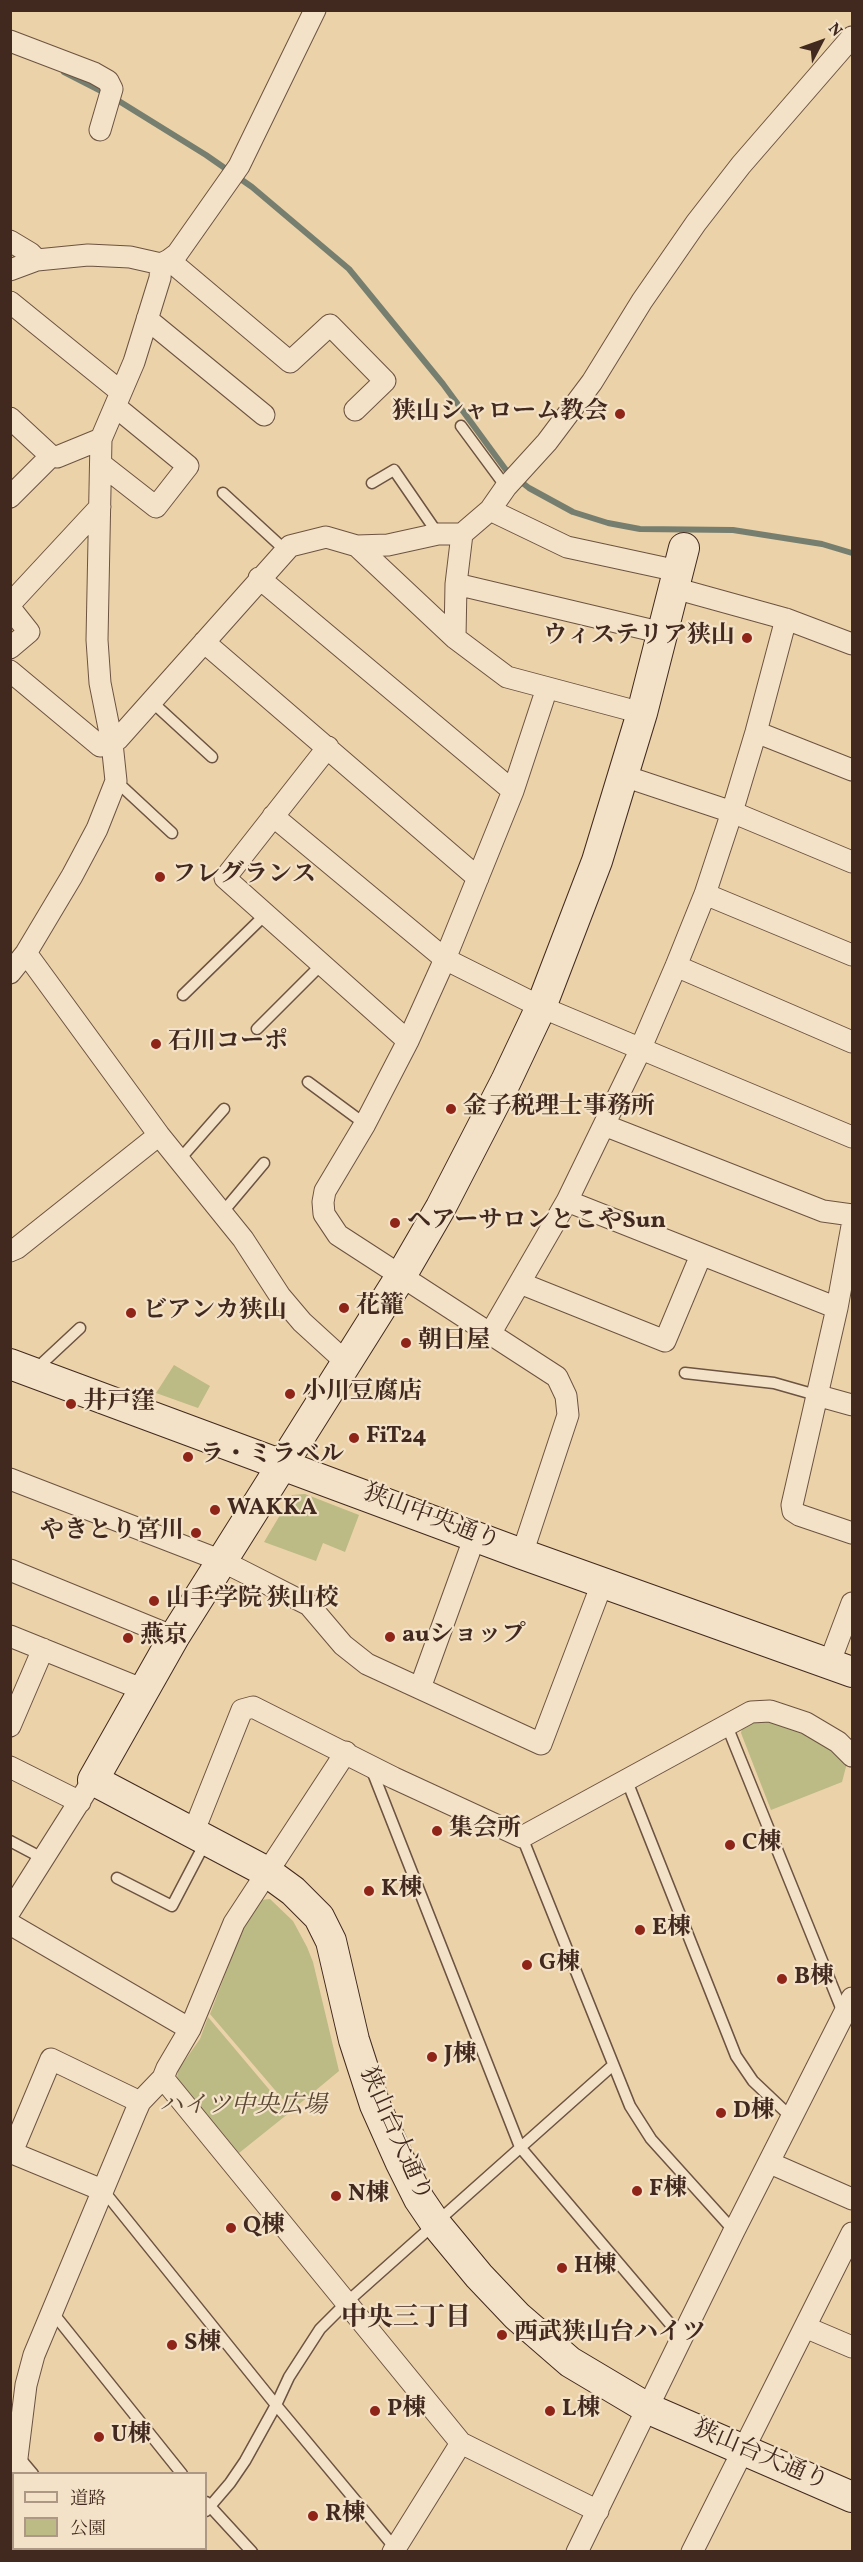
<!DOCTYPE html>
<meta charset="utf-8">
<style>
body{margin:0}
#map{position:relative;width:863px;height:2562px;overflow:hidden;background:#ecd2a9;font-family:Vollkorn,"Noto Serif JP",serif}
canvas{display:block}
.frame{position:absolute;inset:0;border:12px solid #41291f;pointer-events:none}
.legend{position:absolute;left:12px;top:2472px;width:195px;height:78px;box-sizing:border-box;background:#f3e2c7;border:2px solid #ac9884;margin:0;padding:8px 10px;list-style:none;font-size:18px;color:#41291f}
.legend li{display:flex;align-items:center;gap:12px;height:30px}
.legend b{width:30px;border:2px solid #ac9884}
.north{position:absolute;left:791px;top:12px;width:60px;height:60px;-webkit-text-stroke:4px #f3e2c7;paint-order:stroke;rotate:49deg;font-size:16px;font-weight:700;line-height:24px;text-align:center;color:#41291f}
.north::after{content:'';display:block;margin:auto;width:21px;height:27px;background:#41291f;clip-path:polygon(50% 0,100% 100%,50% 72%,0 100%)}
</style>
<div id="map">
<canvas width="863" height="2562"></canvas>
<div class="frame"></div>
<ul class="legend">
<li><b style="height:8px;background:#f3e2c7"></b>道路</li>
<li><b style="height:16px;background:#bcba85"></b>公園</li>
</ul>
<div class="north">N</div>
</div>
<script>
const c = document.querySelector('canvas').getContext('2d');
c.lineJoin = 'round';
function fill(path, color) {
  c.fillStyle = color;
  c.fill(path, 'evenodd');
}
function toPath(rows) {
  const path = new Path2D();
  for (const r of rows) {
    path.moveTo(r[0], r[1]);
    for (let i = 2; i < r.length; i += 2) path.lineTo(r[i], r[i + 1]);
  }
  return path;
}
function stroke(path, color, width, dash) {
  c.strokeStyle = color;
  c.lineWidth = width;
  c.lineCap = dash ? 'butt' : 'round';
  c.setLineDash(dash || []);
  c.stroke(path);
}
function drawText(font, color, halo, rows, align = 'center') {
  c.font = font + ' Vollkorn,"Noto Serif JP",serif';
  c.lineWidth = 4.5;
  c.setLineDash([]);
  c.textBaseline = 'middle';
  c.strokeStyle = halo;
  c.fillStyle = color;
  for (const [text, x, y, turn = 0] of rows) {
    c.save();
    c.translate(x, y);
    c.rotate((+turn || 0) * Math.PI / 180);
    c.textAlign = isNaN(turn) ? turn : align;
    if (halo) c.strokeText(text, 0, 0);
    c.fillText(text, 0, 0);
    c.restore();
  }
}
fill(toPath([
 [174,1365,210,1386,198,1408,156,1393],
 [305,1494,359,1515,345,1552,323,1543,316,1561,264,1542,292,1495],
 [765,1720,800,1731,831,1749,847,1763,842,1782,771,1810,741,1733,742,1728,749,1723],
 [270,1899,293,1921,307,1947,313,1962,339,2071,292,2110,210,2014,243,1928,260,1900],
 [208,2017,289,2113,239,2153,177,2078,178,2070,200,2039]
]), '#bcba85');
stroke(toPath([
 [64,72,105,93],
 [114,98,206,155,252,187,349,269,443,384,506,470,529,488,573,512,608,523,640,529,733,530,822,544,852,553]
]), '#767f6f', 6);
const lane = toPath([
 [461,426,506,487],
 [372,483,394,470,438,534],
 [223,493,285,550],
 [151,701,212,757],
 [116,781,172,833],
 [183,995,267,913],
 [257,1029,322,964],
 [308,1082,365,1124],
 [180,1159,224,1109],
 [222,1213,264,1163],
 [36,1369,80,1328],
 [685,1373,774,1383,816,1395],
 [727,1726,844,2015],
 [371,1768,520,2147,683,2339],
 [627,1781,736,2056,753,2081,791,2117],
 [522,1837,630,2106,651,2139,734,2231],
 [10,1841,44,1859],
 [117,1878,172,1906,206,1841],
 [103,2190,276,2405,395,2548],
 [53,2313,182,2474],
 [17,2455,33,2474],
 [206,2502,252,2552],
 [206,2511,230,2483,245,2461,276,2405,289,2377,320,2329,347,2302,612,2066],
 [94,2548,96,2552],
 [158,2552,162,2548]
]);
const street = toPath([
 [10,41,94,73,108,81,112,89,100,130],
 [10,241,30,253,37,260],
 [169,260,290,362,330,325,385,381,355,410],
 [10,270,37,260,88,255,130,257,161,264,169,260,177,254,239,166,315,10],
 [10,302,121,392],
 [147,319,264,415],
 [10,418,51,456],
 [101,464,156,507,188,466,116,407],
 [10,497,51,456,57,457,101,439],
 [490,510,567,547,678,571],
 [357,546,455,638,507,677,642,713],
 [259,578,513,791],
 [456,584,663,633],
 [674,588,786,619,852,644],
 [10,604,100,507],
 [10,608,29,632,10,648],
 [455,638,456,584,462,534],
 [204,642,478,878],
 [10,671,100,746,112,743,118,739,290,546,326,537,357,546,388,545,438,534,462,534,490,510,506,487,547,442,592,382,642,301,696,223,741,165,852,37],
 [756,732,852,770],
 [328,747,225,878,408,1041],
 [624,776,732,812,852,862],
 [273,816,445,959,541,1007,852,1137],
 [705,894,852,955],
 [26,953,159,1135,243,1239,280,1296,302,1322,348,1364],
 [676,966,852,1042],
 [10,973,26,953,72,876,97,829,116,781,112,743,100,683,97,640,101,439,134,362,160,278,161,264],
 [604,1125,823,1211,852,1215],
 [567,1201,837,1308],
 [852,1226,837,1308,792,1505,793,1511,799,1515,852,1533],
 [10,1251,17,1248,159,1135],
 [520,1283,665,1341,701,1255],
 [490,1334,567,1201,636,1059,676,966,705,894,732,812,756,732,786,619],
 [816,1395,852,1405],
 [10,1479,222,1561,242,1571,309,1605,343,1645,367,1664,541,1744,603,1581],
 [522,1554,568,1415,566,1396,557,1377,338,1235,324,1214,323,1202,325,1191,365,1124,408,1041,445,959,513,791,547,688],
 [10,1570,174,1637],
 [10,1636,144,1690],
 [829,1664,852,1603],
 [420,1688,475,1536],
 [10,1726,43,1649],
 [10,1767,80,1802],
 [193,1833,242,1710,253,1707,394,1778,522,1837,751,1712,770,1711,806,1723,838,1742,852,1756],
 [10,1911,93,1780],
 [10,1924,190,2029],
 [163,2078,461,2443,598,2511],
 [10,2152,102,2190],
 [12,2152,51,2059,140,2102],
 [770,2163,852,2199],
 [805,2327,852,2347],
 [15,2474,26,2385,34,2355,136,2111,140,2102,163,2078,167,2068,190,2029,234,1923,346,1752],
 [10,2512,14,2486],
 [393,2552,461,2443],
 [577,2552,734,2231,852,1998],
 [692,2552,852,2233]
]);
const secondary = toPath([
 [684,548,642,713,597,861,541,1007,506,1081,441,1207,401,1276,174,1637,93,1780,267,1872,293,1891,319,1917,331,1941,354,2040,375,2105,400,2161,419,2199,436,2224,479,2276,517,2316,570,2362,649,2409,852,2497],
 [10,1364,522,1554,852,1672]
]);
stroke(lane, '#6c5342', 13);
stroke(street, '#6c5342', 23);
stroke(secondary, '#41291f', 32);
stroke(lane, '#f3e2c7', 10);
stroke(street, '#f3e2c7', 21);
stroke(secondary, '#f3e2c7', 30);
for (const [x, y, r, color] of [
 [620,414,6,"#8f2418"],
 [747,638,6,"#8f2418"],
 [160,877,6,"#8f2418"],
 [156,1044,6,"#8f2418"],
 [451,1109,6,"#8f2418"],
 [395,1223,6,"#8f2418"],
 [344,1308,6,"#8f2418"],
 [131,1313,6,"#8f2418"],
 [406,1343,6,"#8f2418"],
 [290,1394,6,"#8f2418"],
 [71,1404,6,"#8f2418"],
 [354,1438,6,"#8f2418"],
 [188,1457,6,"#8f2418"],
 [215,1510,6,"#8f2418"],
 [196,1533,6,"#8f2418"],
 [154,1601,6,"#8f2418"],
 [390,1637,6,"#8f2418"],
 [128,1638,6,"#8f2418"],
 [437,1831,6,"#8f2418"],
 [730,1845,6,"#8f2418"],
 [369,1891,6,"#8f2418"],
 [640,1930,6,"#8f2418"],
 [527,1965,6,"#8f2418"],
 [782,1979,6,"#8f2418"],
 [432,2057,6,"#8f2418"],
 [721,2113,6,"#8f2418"],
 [637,2191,6,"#8f2418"],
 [336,2196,6,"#8f2418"],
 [231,2228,6,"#8f2418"],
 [562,2268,6,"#8f2418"],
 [502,2335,6,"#8f2418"],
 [172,2345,6,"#8f2418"],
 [375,2411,6,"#8f2418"],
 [550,2411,6,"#8f2418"],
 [99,2437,6,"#8f2418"],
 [313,2516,6,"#8f2418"]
]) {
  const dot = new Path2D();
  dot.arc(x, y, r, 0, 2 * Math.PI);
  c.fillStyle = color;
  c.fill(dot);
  stroke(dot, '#f3e2c7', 2);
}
drawText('bold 24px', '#41291f', '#f3e2c7', [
 ["狭山シャローム教会",608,414,"right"],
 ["ウィステリア狭山",735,638,"right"],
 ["フレグランス",172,877],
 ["石川コーポ",168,1044],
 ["金子税理士事務所",463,1109],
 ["ヘアーサロンとこやSun",407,1223],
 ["花籠",356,1308],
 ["ビアンカ狭山",143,1313],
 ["朝日屋",418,1343],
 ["小川豆腐店",302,1394],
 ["井戸窪",83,1404],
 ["FiT24",366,1438],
 ["ラ・ミラベル",200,1457],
 ["WAKKA",227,1510],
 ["やきとり宮川",184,1533,"right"],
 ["山手学院 狭山校",166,1601],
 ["auショップ",402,1637],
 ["燕京",140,1638],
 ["集会所",449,1831],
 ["C棟",742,1845],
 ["K棟",381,1891],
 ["E棟",652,1930],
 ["G棟",539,1965],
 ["B棟",794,1979],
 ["J棟",444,2057],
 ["D棟",733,2113],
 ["F棟",649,2191],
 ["N棟",348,2196],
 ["Q棟",243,2228],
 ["H棟",574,2268],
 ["西武狭山台ハイツ",514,2335],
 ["S棟",184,2345],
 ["P棟",387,2411],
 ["L棟",562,2411],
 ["U棟",111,2437],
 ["R棟",325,2516]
], 'left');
drawText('24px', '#41291f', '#f3e2c7', [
 ["狭山中央通り",431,1519,21],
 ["狭山台大通り",394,2135,66],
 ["狭山台大通り",760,2457,23]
]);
drawText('italic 24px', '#5a4633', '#f3e2c7', [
 ["ハイツ中央広場",243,2108]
]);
drawText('bold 26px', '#41291f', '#f3e2c7', [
 ["中央三丁目",406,2320]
]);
</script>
